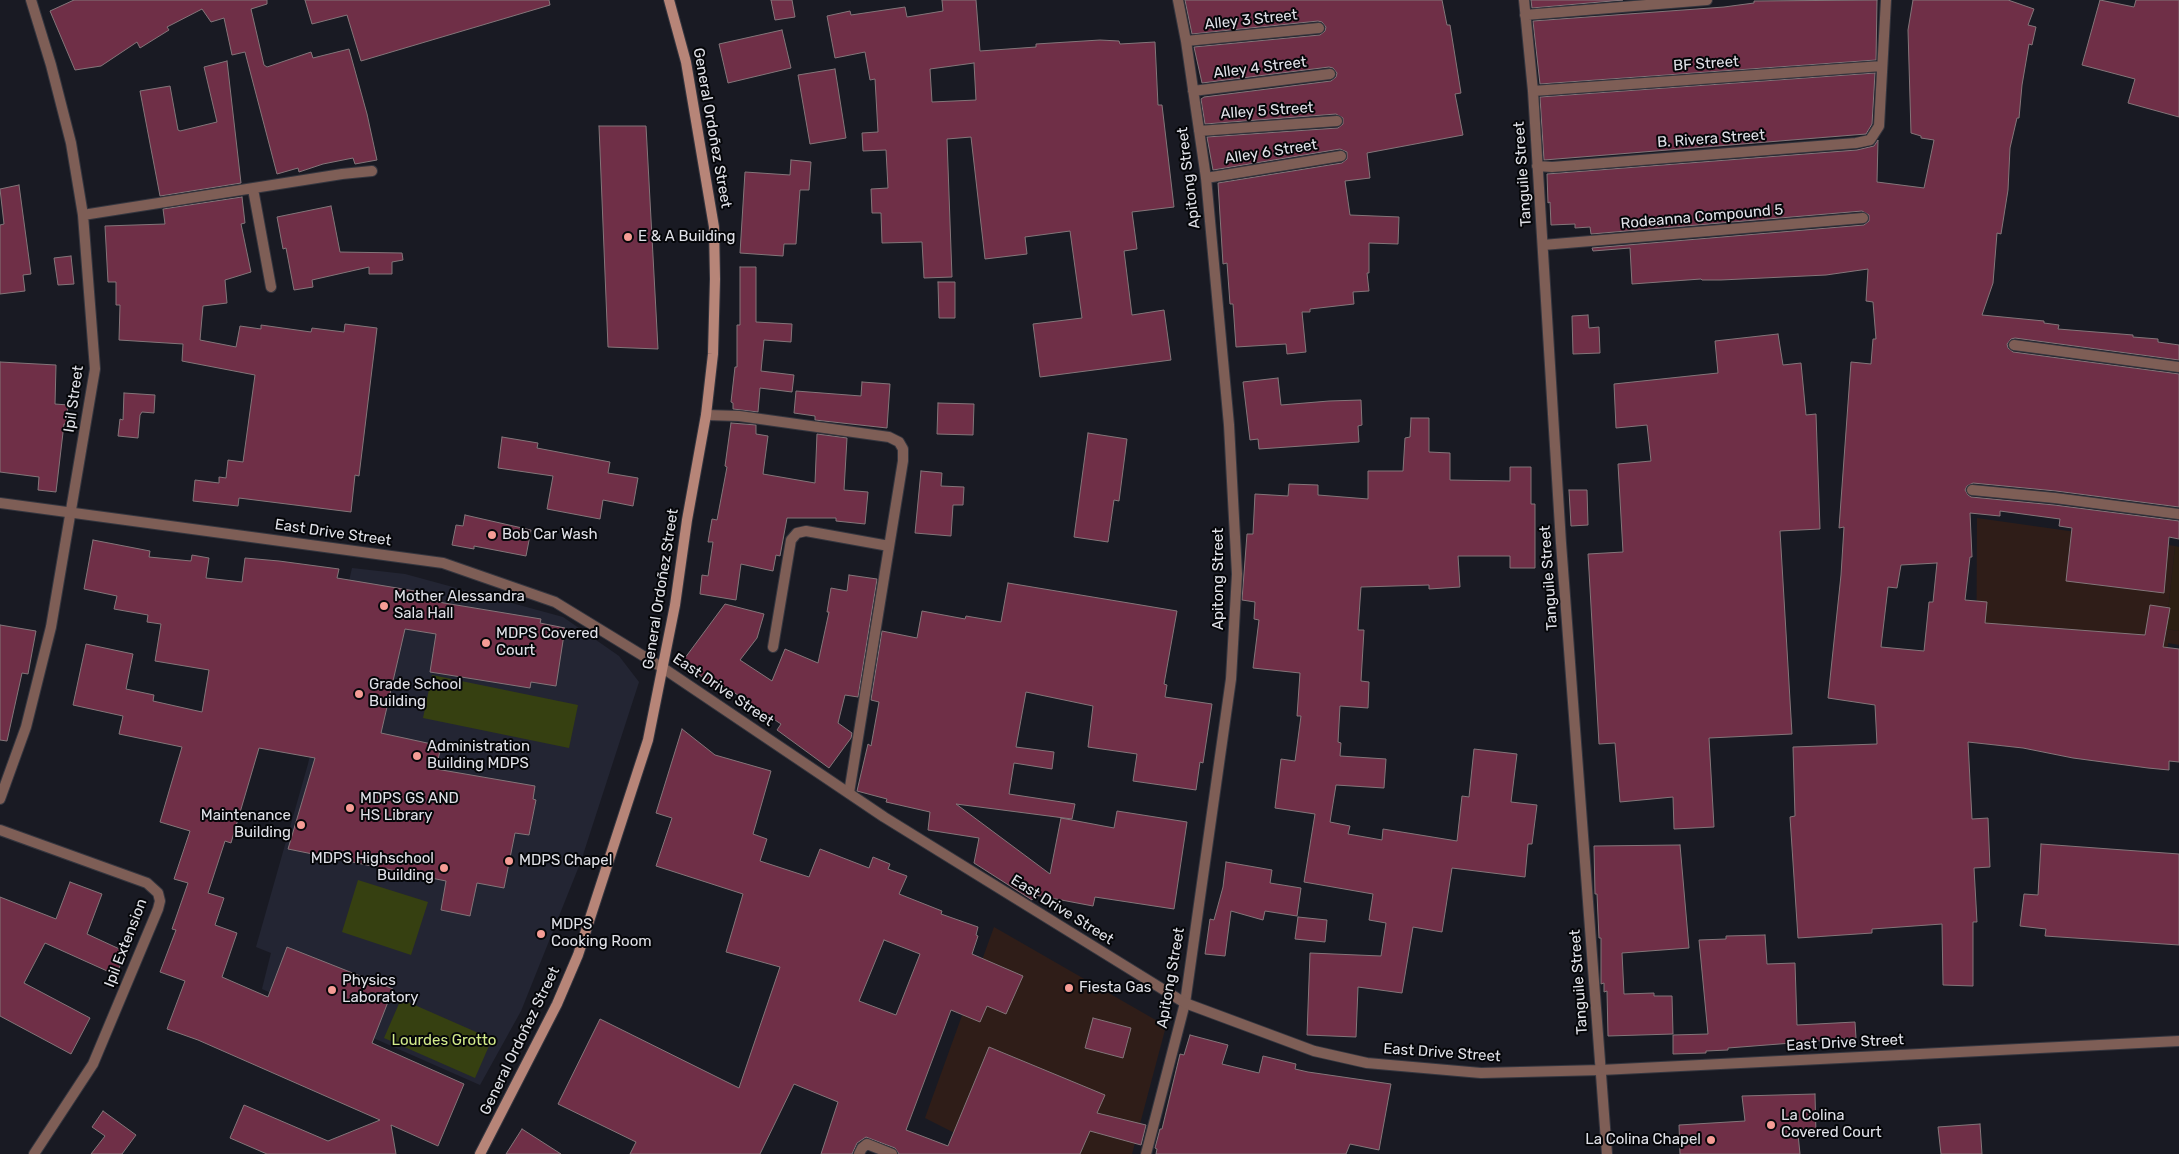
<!DOCTYPE html>
<meta charset="utf-8">
<style>
body{margin:0}
canvas{display:block;background:#191a23}
</style>
<canvas width="2179" height="1154"></canvas>
<script>
const c = document.querySelector('canvas').getContext('2d');
c.lineJoin = 'round';
function fill(path, color) {
  c.fillStyle = color;
  c.fill(path, 'evenodd');
}
function toPath(rows) {
  const path = new Path2D();
  for (const r of rows) {
    path.moveTo(r[0], r[1]);
    for (let i = 2; i < r.length; i += 2) path.lineTo(r[i], r[i + 1]);
  }
  return path;
}
function stroke(path, color, width, dash) {
  c.strokeStyle = color;
  c.lineWidth = width;
  c.lineCap = dash ? 'butt' : 'round';
  c.setLineDash(dash || []);
  c.stroke(path);
}
function drawText(font, color, halo, rows, align = 'center') {
  c.font = font + ' Rubik,sans-serif';
  c.lineWidth = 4;
  c.setLineDash([]);
  c.textBaseline = 'middle';
  c.strokeStyle = halo;
  c.fillStyle = color;
  for (const [text, x, y, turn = 0] of rows) {
    c.save();
    c.translate(x, y);
    c.rotate((+turn || 0) * Math.PI / 180);
    c.textAlign = isNaN(turn) ? turn : align;
    if (halo) c.strokeText(text, 0, 0);
    c.fillText(text, 0, 0);
    c.restore();
  }
}
fill(toPath([
 [2175,546,2179,547,2179,631,2166,629]
]), '#2c1f12');
fill(toPath([
 [1977,518,2175,546,2166,629,2179,631,2179,645,2168,643,2162,745,1976,725],
 [994,927,1166,1026,1132,1154,996,1154,925,1118]
]), '#2f1d18');
fill(toPath([
 [352,568,405,574,563,617,619,656,639,682,581,861,521,1011,480,1085,262,989,271,953,256,947,308,764]
]), '#232533');
fill(toPath([
 [432,675,578,705,569,748,423,718],
 [358,880,428,902,411,955,342,932],
 [401,999,492,1039,475,1078,384,1038]
]), '#364011');
const building = toPath([
 [74,0,267,0,267,4,251,9,264,65,267,67,311,52,313,58,349,49,367,114,377,160,355,164,353,158,323,164,299,172,298,168,277,174,245,52,232,55,224,18,211,22,202,9,167,27,169,30,140,48,137,42,101,66,75,70,50,11,74,0],
 [305,0,549,0,550,5,361,61,347,15,312,24,305,0],
 [771,0,792,0,795,17,775,20,771,0],
 [942,0,976,0,980,51,1036,47,1036,44,1100,40,1119,41,1120,44,1155,42,1158,105,1162,105,1174,207,1132,212,1137,249,1124,251,1132,315,1164,310,1171,360,1040,377,1033,324,1082,318,1070,231,1025,237,1027,254,985,259,971,137,947,139,952,277,924,278,922,242,882,243,881,213,872,213,871,189,888,188,886,150,863,151,862,133,878,132,875,79,870,80,865,52,835,58,827,16,850,11,851,15,905,7,907,17,943,11,942,0],
 [974,63,976,100,932,102,930,69,974,63],
 [1185,0,1442,0,1447,25,1450,25,1461,93,1455,94,1463,135,1367,153,1370,178,1345,181,1350,215,1399,217,1398,244,1369,243,1369,273,1367,273,1369,291,1353,292,1354,304,1310,309,1310,312,1302,312,1306,352,1287,354,1286,344,1236,347,1233,304,1230,304,1227,263,1223,264,1218,183,1342,163,1347,159,1347,152,1340,149,1213,170,1207,137,1338,128,1343,124,1343,118,1336,114,1205,124,1201,99,1204,97,1331,81,1336,77,1337,73,1333,68,1329,67,1202,83,1194,47,1320,35,1325,31,1326,27,1322,22,1318,21,1192,34,1185,0],
 [1531,0,1623,0,1532,8,1531,0],
 [1877,0,1876,60,1540,84,1533,21,1724,7,1754,3,1754,1,1877,0],
 [1913,0,2008,0,2034,9,2028,25,2036,27,2032,45,2029,44,2022,85,2019,118,2017,118,2010,148,2008,190,2001,234,1997,233,1993,283,1982,315,2044,321,2044,323,2059,325,2058,329,2133,335,2133,337,2158,339,2158,342,2179,345,2179,360,2015,338,2011,339,2007,344,2008,348,2013,352,2179,374,2179,507,2056,491,1973,483,1967,486,1965,490,1968,495,1971,497,2054,505,2179,521,2179,539,2169,537,2164,593,2066,581,2072,528,2059,526,2060,519,2000,511,2000,516,1970,513,1972,557,1970,557,1965,600,1987,602,1985,623,2145,635,2150,605,2170,608,2163,647,2179,649,2179,762,2169,761,2169,770,2148,768,2073,758,2023,748,1968,742,1972,819,1988,818,1990,867,1974,868,1977,922,1973,922,1973,986,1943,985,1942,924,1872,929,1872,933,1798,938,1790,817,1795,816,1793,747,1877,744,1875,705,1828,698,1841,575,1844,527,1839,528,1851,362,1871,364,1873,339,1876,339,1873,302,1866,301,1868,269,1826,275,1721,280,1702,280,1701,279,1632,284,1630,248,1593,251,1592,248,1864,225,1869,221,1869,215,1862,211,1591,234,1590,227,1575,228,1575,224,1551,225,1550,202,1548,203,1547,174,1857,150,1874,146,1878,140,1877,182,1924,188,1934,140,1921,138,1921,136,1911,133,1908,30,1913,0],
 [1937,563,1933,602,1929,602,1924,651,1881,647,1888,587,1897,588,1901,565,1937,563],
 [2100,0,2134,7,2136,0,2179,0,2179,117,2128,103,2135,79,2082,65,2100,0],
 [782,30,791,68,728,83,719,44,782,30],
 [227,61,241,183,160,196,140,91,170,86,178,130,180,131,217,122,204,67,227,61],
 [835,69,846,138,810,144,798,75,835,69],
 [1875,73,1872,124,1866,134,1544,160,1540,97,1875,73],
 [599,126,646,126,658,349,608,347,599,126],
 [791,160,811,162,809,190,800,190,796,244,784,244,783,256,740,253,745,172,790,175,791,160],
 [19,185,31,274,23,275,25,291,0,294,0,225,4,224,0,189,19,185],
 [242,197,245,223,241,224,251,272,225,280,227,303,203,306,200,340,236,347,240,326,261,329,261,325,311,332,312,328,344,332,345,324,377,328,359,476,355,475,351,512,239,498,238,506,193,501,195,480,219,483,219,477,226,478,228,460,243,462,255,375,182,361,183,344,119,340,120,305,116,305,116,282,108,282,105,226,165,224,163,209,242,197],
 [331,206,340,252,402,253,403,260,392,262,392,274,369,274,369,267,312,280,313,287,294,290,286,248,283,249,277,217,331,206],
 [71,256,74,284,58,285,54,258,71,256],
 [740,267,756,267,756,322,792,324,791,342,764,340,761,371,794,375,792,392,760,388,758,412,733,409,733,403,731,402,735,367,737,367,737,325,740,325,740,267],
 [938,282,955,282,955,318,939,318,938,282],
 [1588,315,1589,328,1599,327,1600,353,1573,354,1572,316,1588,315],
 [1778,334,1783,365,1801,363,1806,415,1816,414,1820,529,1780,531,1792,734,1709,738,1714,827,1674,829,1673,797,1620,802,1615,743,1599,744,1588,554,1623,552,1618,464,1651,461,1647,425,1616,428,1614,384,1718,373,1715,341,1778,334],
 [0,362,56,365,55,404,68,405,66,424,64,424,56,492,38,490,39,477,0,472,0,362],
 [1278,378,1281,405,1329,401,1361,400,1362,425,1358,426,1359,442,1259,449,1258,439,1250,440,1243,382,1278,378],
 [862,382,890,384,887,428,815,420,815,416,794,413,796,391,861,396,862,382],
 [124,393,155,395,154,413,142,412,140,415,138,438,118,436,120,419,123,420,124,393],
 [938,403,974,404,973,435,937,434,938,403],
 [1411,418,1429,418,1429,452,1450,453,1450,480,1510,481,1510,467,1531,467,1531,504,1535,504,1535,568,1510,568,1510,556,1458,556,1460,587,1429,589,1429,585,1361,587,1358,630,1364,630,1361,681,1369,682,1368,708,1340,706,1338,742,1341,743,1340,756,1386,759,1384,788,1336,785,1330,822,1350,826,1348,834,1382,840,1383,829,1457,841,1462,796,1469,797,1474,749,1517,754,1511,802,1537,805,1532,844,1528,844,1525,877,1452,868,1442,932,1413,927,1402,993,1358,987,1356,1037,1307,1035,1310,953,1381,956,1386,923,1369,920,1373,894,1304,882,1315,814,1275,808,1281,759,1295,761,1301,716,1297,716,1300,673,1253,668,1259,620,1254,619,1255,602,1242,600,1247,534,1253,534,1255,494,1288,496,1289,484,1318,485,1318,495,1368,499,1368,471,1403,471,1405,438,1410,437,1411,418],
 [731,423,756,425,756,434,768,436,763,474,815,483,817,434,847,438,844,490,868,492,865,524,836,521,836,518,787,518,780,556,776,555,773,571,741,564,736,600,700,594,702,575,708,576,713,542,708,542,712,519,717,520,727,467,725,466,731,423],
 [1088,433,1127,439,1119,501,1114,500,1108,542,1074,537,1088,433],
 [502,437,538,443,537,448,610,462,608,473,638,478,633,506,603,500,600,519,547,509,553,476,498,468,502,437],
 [921,471,942,473,941,486,964,487,963,505,953,505,951,536,915,533,921,471],
 [1569,490,1587,490,1588,525,1571,526,1569,490],
 [465,515,531,530,526,556,474,546,474,549,452,545,456,525,463,526,465,515],
 [93,540,150,551,149,557,191,561,192,555,209,558,206,578,242,582,245,558,279,561,339,569,337,578,421,592,420,599,541,619,540,623,565,628,556,686,531,682,530,688,430,672,436,634,405,629,381,733,441,746,436,769,535,786,533,799,536,800,529,835,515,833,504,888,477,883,470,916,441,910,446,881,288,849,315,758,259,748,231,843,225,841,208,893,224,898,215,925,237,933,222,977,268,997,287,947,393,989,372,1043,464,1084,438,1146,391,1125,396,1154,267,1154,230,1138,244,1105,328,1141,380,1120,198,1040,167,1029,185,981,160,972,176,930,172,929,188,883,174,879,190,831,160,822,182,747,119,734,123,716,73,705,86,644,133,654,126,689,154,695,153,701,202,712,209,670,155,661,161,624,147,622,148,615,114,609,117,596,84,589,93,540],
 [849,575,877,579,858,697,845,695,838,723,852,733,851,738,829,768,777,730,781,724,726,687,722,692,682,662,725,604,764,614,757,638,740,660,772,681,785,649,818,663,829,612,827,612,831,588,847,591,849,575],
 [1008,583,1177,611,1164,684,1167,685,1165,697,1212,704,1203,763,1200,762,1196,790,1133,781,1137,754,1088,747,1093,706,1026,692,1016,747,1054,752,1052,769,1014,763,1009,794,1075,804,1072,819,956,804,1050,874,1061,818,1114,828,1117,811,1187,822,1174,909,1095,897,1093,906,1035,895,1032,900,974,863,979,838,928,830,930,812,886,802,887,799,857,791,868,744,871,746,879,702,871,700,882,631,917,638,922,611,965,619,966,616,1001,622,1008,583],
 [0,625,36,631,28,674,22,673,7,741,0,740,0,625],
 [682,729,715,755,771,771,753,834,767,839,760,861,809,877,820,849,869,868,873,857,890,864,888,869,907,876,899,894,942,911,941,914,978,927,976,935,978,936,972,954,1023,976,1006,1014,987,1006,980,1022,951,1010,906,1130,948,1146,989,1047,1105,1095,1097,1113,1146,1125,1141,1145,1090,1131,1080,1154,899,1154,895,1148,866,1137,857,1143,852,1154,821,1154,838,1102,794,1084,760,1154,630,1154,636,1142,558,1104,600,1019,739,1088,780,967,726,952,743,894,656,866,672,818,656,813,682,729],
 [884,940,920,954,896,1015,859,1001,884,940],
 [2041,844,2179,854,2179,945,2045,936,2046,929,2020,926,2024,894,2038,895,2041,844],
 [1680,845,1689,948,1622,953,1624,994,1654,993,1654,996,1672,996,1673,1034,1608,1036,1607,991,1604,992,1604,983,1601,984,1601,938,1599,938,1597,894,1595,894,1594,846,1680,845],
 [1226,862,1272,870,1270,883,1301,888,1297,916,1265,911,1263,920,1231,911,1225,956,1205,954,1210,919,1214,920,1223,887,1226,862],
 [70,882,102,894,87,934,126,952,116,975,45,943,24,983,90,1018,71,1054,0,1016,0,897,56,919,70,882],
 [1298,917,1327,920,1325,942,1295,939,1298,917],
 [1765,935,1767,964,1795,963,1797,1025,1855,1022,1856,1038,1728,1048,1728,1050,1706,1051,1706,1053,1673,1054,1673,1035,1708,1034,1699,940,1726,939,1726,936,1765,935],
 [1093,1018,1131,1028,1123,1058,1085,1048,1093,1018],
 [1190,1035,1228,1045,1222,1064,1259,1073,1263,1056,1296,1064,1295,1069,1308,1072,1391,1084,1379,1150,1350,1144,1346,1154,1156,1154,1157,1149,1155,1148,1160,1129,1162,1129,1180,1054,1184,1055,1190,1035],
 [1815,1094,1816,1134,1798,1134,1800,1154,1680,1154,1679,1125,1745,1121,1742,1096,1815,1094],
 [103,1111,136,1135,122,1154,91,1154,105,1136,92,1127,103,1111],
 [1980,1124,1982,1154,1941,1154,1938,1127,1980,1124],
 [522,1129,561,1154,506,1154,522,1129]
]);
fill(building, '#6f2f47');
stroke(building, '#837579', 1);
const minor = toPath([
 [1524,0,1533,91,1561,543,1607,1154],
 [1525,15,1707,0],
 [1186,41,1319,28],
 [1193,91,1330,74],
 [1533,91,1882,66],
 [1199,131,1337,121],
 [1537,166,1552,167,1856,143,1870,140,1879,126,1886,0],
 [1206,178,1341,156],
 [253,189,271,287],
 [83,215,342,174,372,171],
 [1543,245,1863,218],
 [2014,345,2179,367],
 [706,415,739,416,889,437,899,442,903,449,903,461,849,793],
 [1972,490,2055,498,2179,514],
 [773,647,791,540,797,533,806,531,889,546],
 [0,799,26,727,51,627,95,369,83,215,71,143,51,65,31,0],
 [0,830,147,883,158,893,160,901,158,909,93,1064,34,1154],
 [859,1154,862,1148,867,1144,892,1154],
 [1146,1154,1185,1003,1231,679,1237,574,1229,425,1206,178,1186,41,1178,0]
]);
const tertiary = toPath([
 [0,503,443,563,555,602,663,668,884,817,1185,1003,1314,1051,1367,1063,1481,1073,1601,1070,2179,1041]
]);
const secondary = toPath([
 [480,1154,557,1004,578,955,648,740,675,605,687,520,706,415,713,354,715,279,714,227,686,62,669,0]
]);
stroke(minor, '#35363f', 12);
stroke(tertiary, '#35363f', 12);
stroke(secondary, '#35363f', 12);
stroke(minor, '#7e5e56', 10);
stroke(tertiary, '#7e5e56', 10);
stroke(secondary, '#b78578', 10);
for (const [x, y, r, color] of [
 [628,237,5,"#f59c95"],
 [492,535,5,"#f59c95"],
 [384,606,5,"#f59c95"],
 [486,643,5,"#f59c95"],
 [359,694,5,"#f59c95"],
 [417,756,5,"#f59c95"],
 [350,808,5,"#f59c95"],
 [301,825,5,"#f59c95"],
 [509,861,5,"#f59c95"],
 [444,868,5,"#f59c95"],
 [541,934,5,"#f59c95"],
 [1069,988,5,"#f59c95"],
 [332,990,5,"#f59c95"],
 [1771,1125,5,"#f59c95"],
 [1711,1140,5,"#f59c95"]
]) {
  const dot = new Path2D();
  dot.arc(x, y, r, 0, 2 * Math.PI);
  c.fillStyle = color;
  c.fill(dot);
  stroke(dot, '#050609', 2);
}
drawText('15px', '#e0e1e8', '#050609', [
 ["Alley 3 Street",1251,20,-6],
 ["BF Street",1706,64,-4],
 ["Alley 4 Street",1260,68,-7],
 ["Alley 5 Street",1267,111,-4],
 ["General Ordoñez Street",712,128,80],
 ["B. Rivera Street",1711,139,-4],
 ["Alley 6 Street",1271,152,-9],
 ["Tanguile Street",1523,174,-94],
 ["Apitong Street",1189,178,-97],
 ["Rodeanna Compound 5",1702,217,-5],
 ["Ipil Street",74,399,-82],
 ["East Drive Street",333,533,8],
 ["Tanguile Street",1549,578,-94],
 ["Apitong Street",1219,579,-90],
 ["General Ordoñez Street",661,589,-81],
 ["East Drive Street",723,690,34],
 ["East Drive Street",1062,910,32],
 ["Ipil Extension",126,943,-69],
 ["Apitong Street",1171,978,-80],
 ["Tanguile Street",1579,982,-94],
 ["General Ordoñez Street",520,1041,-64],
 ["East Drive Street",1845,1043,-3],
 ["East Drive Street",1442,1053,4]
]);
drawText('15px', '#e0e1e8', '#050609', [
 ["E & A Building",638,237],
 ["Bob Car Wash",502,535],
 ["Mother Alessandra",394,597],
 ["Sala Hall",394,614],
 ["MDPS Covered",496,634],
 ["Court",496,651],
 ["Grade School",369,685],
 ["Building",369,702],
 ["Administration",427,747],
 ["Building MDPS",427,764],
 ["MDPS GS AND",360,799],
 ["HS Library",360,816],
 ["Maintenance",291,816,"right"],
 ["Building",291,833,"right"],
 ["MDPS Highschool",434,859,"right"],
 ["Building",434,876,"right"],
 ["MDPS Chapel",519,861],
 ["MDPS",551,925],
 ["Cooking Room",551,942],
 ["Physics",342,981],
 ["Laboratory",342,998],
 ["Fiesta Gas",1079,988],
 ["La Colina",1781,1116],
 ["Covered Court",1781,1133],
 ["La Colina Chapel",1701,1140,"right"]
], 'left');
drawText('15px', '#d3eb8a', '#050609', [
 ["Lourdes Grotto",444,1041]
]);
</script>
